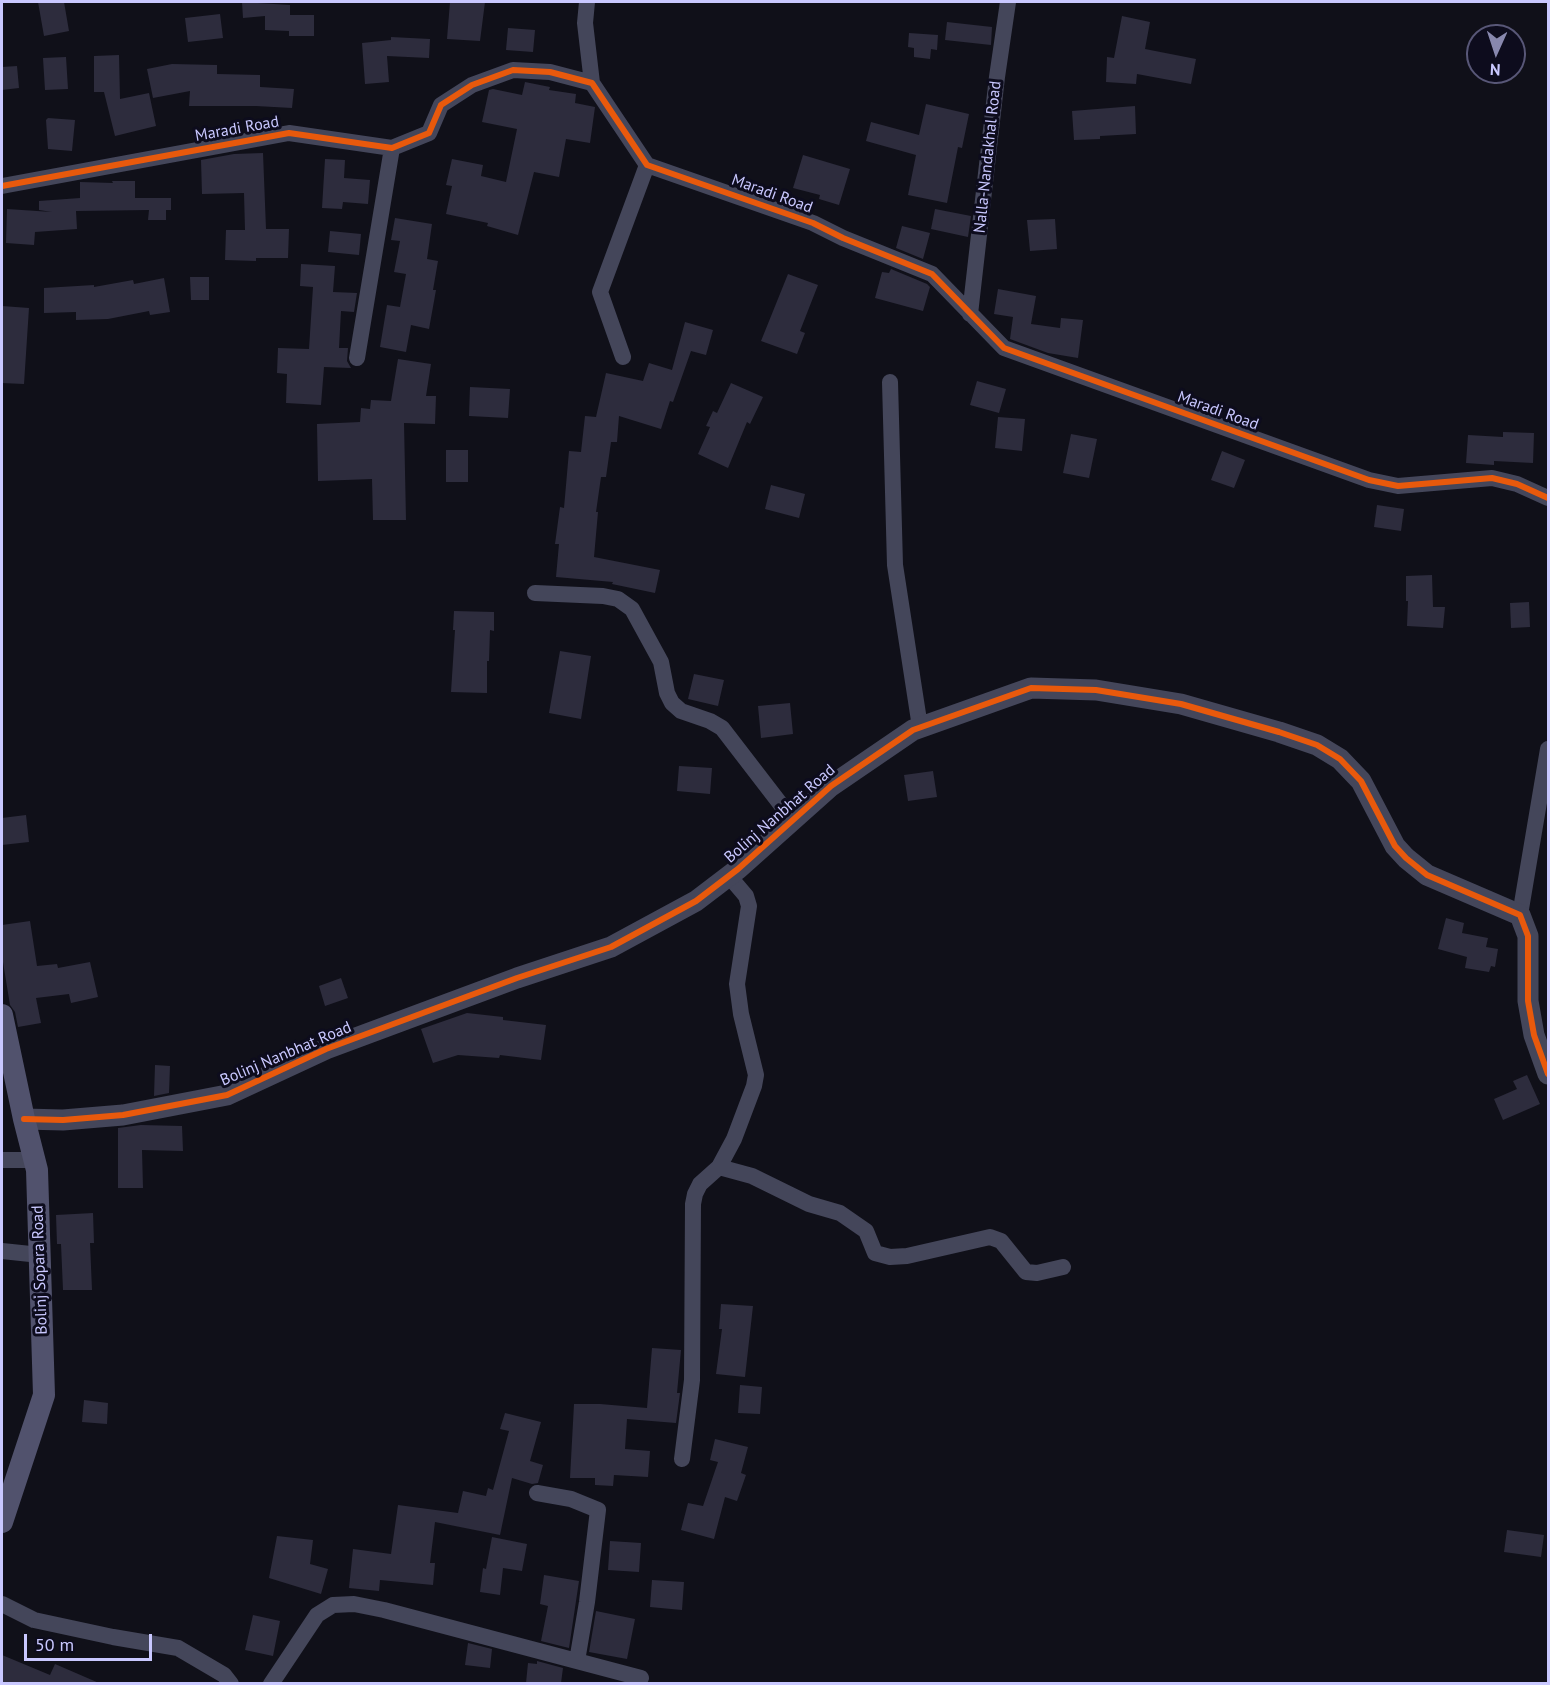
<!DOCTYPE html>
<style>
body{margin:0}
#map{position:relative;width:1550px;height:1685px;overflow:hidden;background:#101019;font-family:"PT Sans",sans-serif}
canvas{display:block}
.frame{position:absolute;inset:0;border:3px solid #c9c8ff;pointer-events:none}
.north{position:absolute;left:1466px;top:24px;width:60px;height:60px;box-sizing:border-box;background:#0d0c1d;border:2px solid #585777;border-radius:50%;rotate:183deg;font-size:16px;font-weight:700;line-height:24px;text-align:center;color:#c9c8ff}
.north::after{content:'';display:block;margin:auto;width:21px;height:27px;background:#8888ae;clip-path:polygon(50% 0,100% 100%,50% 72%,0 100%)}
.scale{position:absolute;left:24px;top:1634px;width:128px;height:27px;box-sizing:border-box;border:3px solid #c9c8ff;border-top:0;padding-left:8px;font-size:18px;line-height:21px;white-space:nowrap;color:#c9c8ff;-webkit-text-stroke:4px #0d0c1d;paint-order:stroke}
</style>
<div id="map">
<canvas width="1550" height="1685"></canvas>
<div class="frame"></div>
<div class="north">N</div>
<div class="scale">50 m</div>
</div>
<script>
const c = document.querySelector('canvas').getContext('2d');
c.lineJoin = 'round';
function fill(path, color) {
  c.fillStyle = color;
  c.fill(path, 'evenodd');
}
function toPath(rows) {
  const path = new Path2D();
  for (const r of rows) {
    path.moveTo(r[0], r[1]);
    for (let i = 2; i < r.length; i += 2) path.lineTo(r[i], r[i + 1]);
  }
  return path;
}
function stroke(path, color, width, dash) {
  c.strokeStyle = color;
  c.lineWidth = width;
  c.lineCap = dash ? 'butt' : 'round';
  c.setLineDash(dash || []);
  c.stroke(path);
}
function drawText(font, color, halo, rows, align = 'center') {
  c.font = font + ' "PT Sans",sans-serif';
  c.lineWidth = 6;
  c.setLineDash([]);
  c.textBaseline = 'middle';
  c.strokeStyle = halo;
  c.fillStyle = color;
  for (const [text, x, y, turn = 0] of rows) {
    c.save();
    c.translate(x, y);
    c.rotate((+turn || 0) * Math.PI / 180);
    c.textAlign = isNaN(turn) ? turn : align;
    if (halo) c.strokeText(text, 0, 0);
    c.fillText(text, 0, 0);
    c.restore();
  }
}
fill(toPath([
 [38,2,64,2,69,31,44,36],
 [242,2,290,5,290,15,287,15,314,15,314,36,289,36,289,31,265,30,265,16,243,18],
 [450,2,485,2,480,41,447,39],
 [220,14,223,38,188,42,185,18],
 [1122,16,1150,22,1145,49,1196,59,1191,84,1137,74,1136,84,1106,82,1107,57,1114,58],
 [947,22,992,27,991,45,945,40],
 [508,28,535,30,533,52,506,50],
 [909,33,938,35,937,50,931,49,930,59,914,57,914,48,908,47],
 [391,37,430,39,429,58,387,56,389,82,365,84,362,43,391,40],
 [119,55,120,99,149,93,156,126,115,136,104,92,94,92,94,56],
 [66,57,68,89,45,90,43,58],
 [172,64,217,65,217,74,260,75,260,87,294,89,292,108,256,106,189,106,190,91,153,98,147,69],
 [17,66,19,88,2,90,2,67],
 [525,82,550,87,549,90,576,94,575,103,595,107,590,143,566,139,559,177,534,172,518,235,487,226,488,223,446,214,452,186,446,185,452,159,483,165,481,176,506,182,517,129,482,122,489,90,493,89,522,95],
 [926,104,969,114,962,148,958,147,947,203,908,195,916,155,866,141,871,122,919,135],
 [1135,106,1136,134,1100,136,1100,139,1074,140,1072,111],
 [48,118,75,120,72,151,48,149,46,120],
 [263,153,266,229,289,229,288,258,256,258,256,261,225,260,226,230,245,230,244,193,202,194,201,160,234,154],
 [803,155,850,169,839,205,819,199,820,195,793,188],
 [325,159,345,160,344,178,370,180,368,204,343,202,342,209,322,208],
 [112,181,135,181,135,198,171,198,171,210,166,210,166,220,148,220,149,210,76,211,77,229,35,232,34,245,6,243,7,209,52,212,39,210,39,201,80,198,80,182,113,183],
 [935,209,971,216,968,237,931,229],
 [395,218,432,224,427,259,438,261,433,290,436,290,429,329,411,325,406,352,380,347,387,305,400,307,406,274,394,272,400,241,391,240],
 [1055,219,1057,249,1030,251,1027,220],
 [902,226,930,233,923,259,896,248],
 [330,231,361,234,359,255,328,252],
 [301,264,335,266,333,292,357,293,354,312,341,311,339,348,348,348,347,361,351,368,324,367,321,405,286,403,287,374,277,373,278,348,309,349,313,287,300,286],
 [891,269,927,284,930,287,923,311,875,298,882,272,889,273],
 [788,274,818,285,800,331,805,333,797,354,761,341],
 [190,277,209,277,209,300,191,300],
 [164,278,170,312,150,315,149,311,108,319,76,320,76,312,44,313,44,288,94,285,94,287,133,280,134,284],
 [998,289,1036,296,1031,324,1060,328,1061,318,1083,320,1078,358,1048,353,1010,339,1013,317,994,314],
 [2,306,29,308,24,384,2,383],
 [685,322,713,330,706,355,691,351,673,402,670,401,661,429,619,416,617,442,611,442,606,477,601,477,596,512,598,512,594,557,660,570,655,593,612,584,613,582,556,577,559,544,555,544,560,507,564,508,569,451,581,452,585,416,596,417,606,373,643,381,649,363,672,370],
 [398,359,431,364,426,396,436,396,435,424,404,423,406,520,373,520,372,479,318,481,317,424,360,422,361,408,370,409,371,400,391,401],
 [977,381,1006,389,999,413,970,405],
 [731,383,763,397,750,424,747,422,728,468,698,454,710,427,706,426,713,411,717,413],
 [470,387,510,389,508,418,469,416],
 [998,417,1025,419,1022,451,995,448],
 [1503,432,1534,433,1533,463,1494,461,1494,465,1466,463,1468,435,1503,437],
 [1071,434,1097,439,1089,478,1063,473],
 [446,450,468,450,468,482,446,482],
 [1222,451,1245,460,1234,488,1211,480],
 [771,485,805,494,799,518,765,509],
 [1377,505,1404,509,1401,531,1374,527],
 [1432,575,1433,607,1445,607,1443,628,1407,626,1408,601,1406,601,1406,576],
 [1529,602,1530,627,1511,628,1510,603],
 [454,611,494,612,494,631,490,630,489,661,487,661,487,693,451,692,455,630,453,630],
 [560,651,591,656,581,719,549,713],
 [694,674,724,680,718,706,688,699],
 [790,703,793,734,761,738,758,706],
 [679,766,712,768,710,794,677,791],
 [933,771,937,797,908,801,904,775],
 [26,815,29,842,2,845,2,818],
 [1446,918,1464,923,1462,933,1488,938,1486,947,1498,949,1495,967,1491,966,1489,972,1465,968,1467,957,1438,949],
 [30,921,37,966,57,964,58,968,90,962,98,997,71,1003,69,994,36,998,41,1023,18,1027,15,1012,10,1005,2,956,2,925],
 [341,978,348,998,325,1006,319,986],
 [467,1013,503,1017,503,1020,546,1025,541,1060,500,1055,499,1058,458,1055,433,1063,421,1029],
 [155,1065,170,1066,169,1093,154,1096],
 [1527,1075,1540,1104,1503,1120,1494,1099,1517,1089,1513,1081],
 [141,1125,182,1126,183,1151,142,1150,143,1188,118,1188,118,1128],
 [93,1213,94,1243,90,1243,92,1290,63,1290,61,1244,57,1244,56,1215],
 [721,1304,753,1306,745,1377,716,1374,722,1329,719,1329],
 [652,1348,681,1350,677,1393,680,1393,676,1423,627,1419,625,1449,650,1451,648,1477,614,1475,613,1486,595,1485,595,1478,570,1478,574,1404,600,1404,647,1408],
 [740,1385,762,1387,760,1414,738,1413],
 [84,1400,108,1403,107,1424,82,1422],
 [505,1413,541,1422,530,1461,543,1465,538,1483,532,1484,512,1478,500,1535,435,1522,430,1563,435,1563,433,1585,380,1580,379,1591,349,1588,353,1549,391,1554,398,1505,458,1513,463,1491,486,1496,488,1488,493,1490,509,1431,500,1429],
 [715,1439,748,1447,741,1473,746,1475,737,1501,725,1497,714,1539,681,1530,688,1503,703,1506,718,1462,710,1460],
 [1507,1530,1544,1535,1541,1557,1504,1552],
 [277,1536,313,1540,310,1564,328,1569,321,1594,269,1578],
 [492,1537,527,1544,522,1571,503,1568,500,1595,480,1592,483,1568,486,1569],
 [610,1541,641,1543,639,1572,608,1570],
 [544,1575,579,1581,569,1648,541,1641,548,1606,540,1604],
 [652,1580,684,1582,682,1610,650,1607],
 [596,1611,635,1619,627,1659,589,1652],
 [253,1615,280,1621,273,1656,245,1650],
 [468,1643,492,1649,490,1668,465,1665],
 [2,1655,50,1675,55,1664,99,1683,2,1683],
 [537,1661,563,1668,561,1683,526,1683,528,1663,537,1664]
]), '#2d2c3d');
stroke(toPath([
 [587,2,585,23,592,83],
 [2,186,289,133,392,148,429,133,441,105,472,85,513,70,550,72,592,83,647,165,813,223,843,238,932,274,1004,348,1369,480,1398,486,1492,478,1517,484,1548,498],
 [970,314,997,77,1008,2],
 [623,357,600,292,647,165],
 [357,358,392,148],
 [890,382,895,565,920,727],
 [535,593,603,596,618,599,632,609,661,662,667,693,672,703,681,711,710,721,722,728,792,819],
 [1520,915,1548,749],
 [2,1160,35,1160],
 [719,1167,752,1176,809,1204,840,1213,866,1231,875,1253,890,1257,907,1256,990,1237,1001,1241,1026,1272,1037,1273,1063,1267],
 [2,1251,40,1255],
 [682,1459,692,1380,693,1204,695,1194,700,1184,719,1167,734,1139,754,1086,756,1075,741,1014,737,984,749,906,746,896,729,876],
 [537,1493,571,1499,598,1510,587,1602,577,1661],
 [2,1604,34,1620,113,1637,178,1648,224,1675,231,1684],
 [271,1684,317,1615,333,1605,354,1604,384,1610,641,1678]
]), '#44465a', 16);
stroke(toPath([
 [24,1119,63,1120,123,1115,227,1095,326,1049,517,978,611,947,696,901,738,869,831,786,913,730,1031,688,1096,690,1181,704,1279,732,1317,745,1340,759,1361,781,1395,846,1406,858,1427,875,1520,915,1528,936,1528,1001,1534,1035,1548,1074]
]), '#44465a', 21);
stroke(toPath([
 [2,1015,24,1119,37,1170,44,1395,2,1522]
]), '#51526d', 22);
stroke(toPath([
 [2,186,289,133,392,148,429,133,441,105,472,85,513,70,550,72,592,83,647,165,813,223,843,238,932,274,1004,348,1369,480,1398,486,1492,478,1517,484,1548,498],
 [24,1119,63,1120,123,1115,227,1095,326,1049,517,978,611,947,696,901,738,869,831,786,913,730,1031,688,1096,690,1181,704,1279,732,1317,745,1340,759,1361,781,1395,846,1406,858,1427,875,1520,915,1528,936,1528,1001,1534,1035,1548,1074]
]), '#e8590c', 6);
drawText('16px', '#c9c8ff', '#0d0c1d', [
 ["Maradi Road",237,129,-10],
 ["Nalla-Nandakhal Road",988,157,-84],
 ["Maradi Road",772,194,20],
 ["Maradi Road",1218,411,20],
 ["Bolinj Nanbhat Road",780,814,-41],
 ["Bolinj Nanbhat Road",286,1054,-23],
 ["Bolinj Sopara Road",40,1270,-92]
]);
</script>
